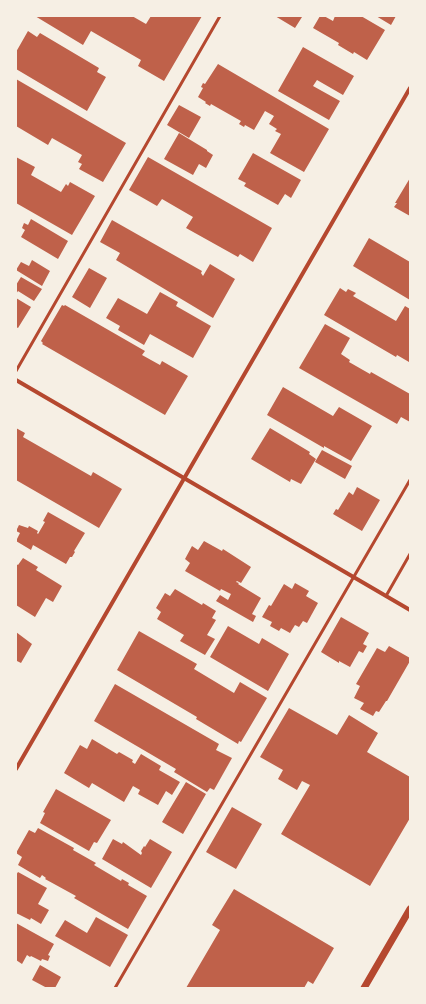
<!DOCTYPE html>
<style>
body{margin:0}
#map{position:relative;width:426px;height:1004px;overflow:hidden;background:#f6efe4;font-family:Jost,sans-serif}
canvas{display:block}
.frame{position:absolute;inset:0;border:17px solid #f6efe4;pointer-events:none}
</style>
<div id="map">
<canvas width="426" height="1004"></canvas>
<div class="frame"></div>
</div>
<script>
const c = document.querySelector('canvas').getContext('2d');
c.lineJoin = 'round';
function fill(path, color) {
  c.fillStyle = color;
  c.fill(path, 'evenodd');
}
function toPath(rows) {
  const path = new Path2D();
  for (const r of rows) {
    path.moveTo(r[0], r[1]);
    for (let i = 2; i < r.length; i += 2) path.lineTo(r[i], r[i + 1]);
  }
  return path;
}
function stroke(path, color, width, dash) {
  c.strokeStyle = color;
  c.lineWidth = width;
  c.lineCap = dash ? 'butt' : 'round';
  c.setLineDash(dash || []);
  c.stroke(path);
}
fill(toPath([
 [35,16,132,16,146,24,151,16,202,16,164,81,138,66,141,60,91,31,83,45],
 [275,16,301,16,302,17,295,28],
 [320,16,324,16,333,21,335,16,353,16,355,17,356,16,361,16,385,30,367,60,354,52,353,54,338,45,339,43,313,28],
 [376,16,396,16,391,25],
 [28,31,37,37,40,33,99,68,97,72,106,77,87,111,16,69,16,52],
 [303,47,354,76,343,95,317,80,313,86,340,101,329,120,278,91],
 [218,64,329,129,304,172,270,153,281,134,275,131,277,129,269,124,274,116,265,111,254,130,245,125,244,127,239,124,241,121,211,104,210,106,205,103,206,102,198,97,203,88,201,87,203,83,205,84],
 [16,79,126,143,103,182,79,169,82,164,78,162,82,155,52,138,48,145,16,126],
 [179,105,201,117,189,138,167,125],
 [179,133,207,150,207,151,213,155,206,168,199,164,193,175,164,159],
 [253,153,301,180,291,198,285,194,278,205,244,186,246,183,238,179],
 [16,157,35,167,31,175,61,192,66,184,68,186,70,182,95,196,72,235,16,203],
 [148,157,272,228,253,262,240,254,238,257,186,228,193,217,162,199,157,206,129,190],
 [410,178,410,216,394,207,397,203,395,203],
 [31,219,68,241,58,259,21,237,25,230,22,228,24,223,28,225],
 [112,220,202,271,201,273,203,276,210,264,235,279,213,318,116,260,120,253,100,242],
 [369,238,410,262,410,300,353,266],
 [32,260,50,271,42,286,16,270,21,262,29,266],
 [89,268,107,278,90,308,72,297],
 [21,277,42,289,34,301,18,291,16,294,16,285],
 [340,288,346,292,348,289,356,293,353,296,396,321,405,306,410,309,410,360,409,362,397,355,396,357,324,315],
 [160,292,178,302,176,306,211,326,193,358,150,334,144,345,118,330,120,326,106,318,118,298,147,314],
 [16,298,31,307,18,328,16,327],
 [62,305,64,306,65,305,145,351,142,355,160,365,162,361,188,376,165,415,42,344,43,343,41,341],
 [325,324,350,338,341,354,350,360,349,362,370,374,371,372,410,394,410,422,401,417,397,424,299,368],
 [283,387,333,416,339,407,372,426,351,461,324,446,324,448,267,415],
 [16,428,25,433,23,437,91,476,93,472,122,489,99,528,16,480],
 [270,428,310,452,309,454,316,459,301,484,291,479,290,482,251,459],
 [322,450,352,466,345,479,315,462],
 [357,487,380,500,362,531,333,514,336,509,338,510,349,492,353,495],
 [48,512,85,533,74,551,75,552,72,557,70,557,66,564,33,545,31,550,16,541,20,533,16,531,19,525,28,528,29,526,38,531,37,533,38,534,45,522,43,521],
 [204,541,222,551,223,549,251,567,241,583,237,581,236,582,239,583,238,584,261,598,252,614,256,616,253,622,216,601,220,595,228,600,231,594,221,589,220,591,185,571,190,563,185,559,192,546,198,550],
 [23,558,38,567,36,570,62,586,53,602,46,598,35,617,16,605,16,564,18,565],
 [295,583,309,591,306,596,318,603,307,623,303,621,299,627,295,625,290,633,281,628,279,631,270,626,272,622,262,617,269,605,271,606,284,584,292,589],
 [175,589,202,605,203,603,216,611,212,618,216,620,207,635,215,639,205,655,180,641,184,635,157,619,161,612,156,608,165,593,170,596],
 [341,617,369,633,363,644,367,646,363,653,359,651,350,667,339,661,339,663,321,652],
 [228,626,259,644,262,638,289,654,268,691,210,657],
 [139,631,197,664,194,669,234,693,240,682,267,698,241,742,239,741,238,744,196,719,197,717,117,670],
 [16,632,32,644,21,663,17,661,16,663],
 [389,646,410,658,410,661,387,701,386,701,379,712,376,711,373,716,360,709,364,703,354,698,360,686,356,684,377,648,385,652],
 [115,684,219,744,216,750,232,758,214,790,210,788,207,792,174,772,176,769,94,721],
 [289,708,337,735,349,715,378,733,367,752,410,777,410,818,370,886,281,834,310,785,302,781,297,790,278,779,283,770,260,757],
 [92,739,117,754,119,752,133,760,132,762,135,764,141,754,161,766,159,770,180,782,172,795,166,791,158,805,138,794,140,790,133,786,124,802,92,783,89,788,64,773,80,745,87,749],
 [186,782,206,794,183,834,162,822],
 [56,789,111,820,97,843,94,842,89,851,40,823,45,813,43,812],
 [232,807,262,824,236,869,206,852],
 [38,828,74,848,73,850,96,863,94,865,121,881,122,879,129,883,128,885,147,896,128,929,74,898,76,896,45,879,46,878,42,875,40,878,18,865,22,857,16,853,29,830,35,833],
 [113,839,122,844,123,842,141,855,142,853,141,851,144,846,145,847,150,839,172,852,151,888,102,859],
 [18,872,47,888,38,904,49,910,41,924,31,918,30,920,16,913,16,875],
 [234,889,334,948,313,984,308,981,304,988,186,988,220,930,212,925],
 [96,917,128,935,110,967,55,936,65,920,87,933],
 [16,923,54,944,48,955,50,956,48,961,42,959,41,961,31,956,30,957,27,955,22,964,16,960],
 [40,965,61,977,55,988,47,988,32,980]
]), '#bf614a');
stroke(toPath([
 [16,371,220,16],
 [386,596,410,554],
 [115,988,410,480]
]), '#b5482f', 3);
stroke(toPath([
 [16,380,410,610],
 [16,769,410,88]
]), '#b5482f', 4);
stroke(toPath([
 [364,988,410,909]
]), '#b5482f', 7);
</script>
